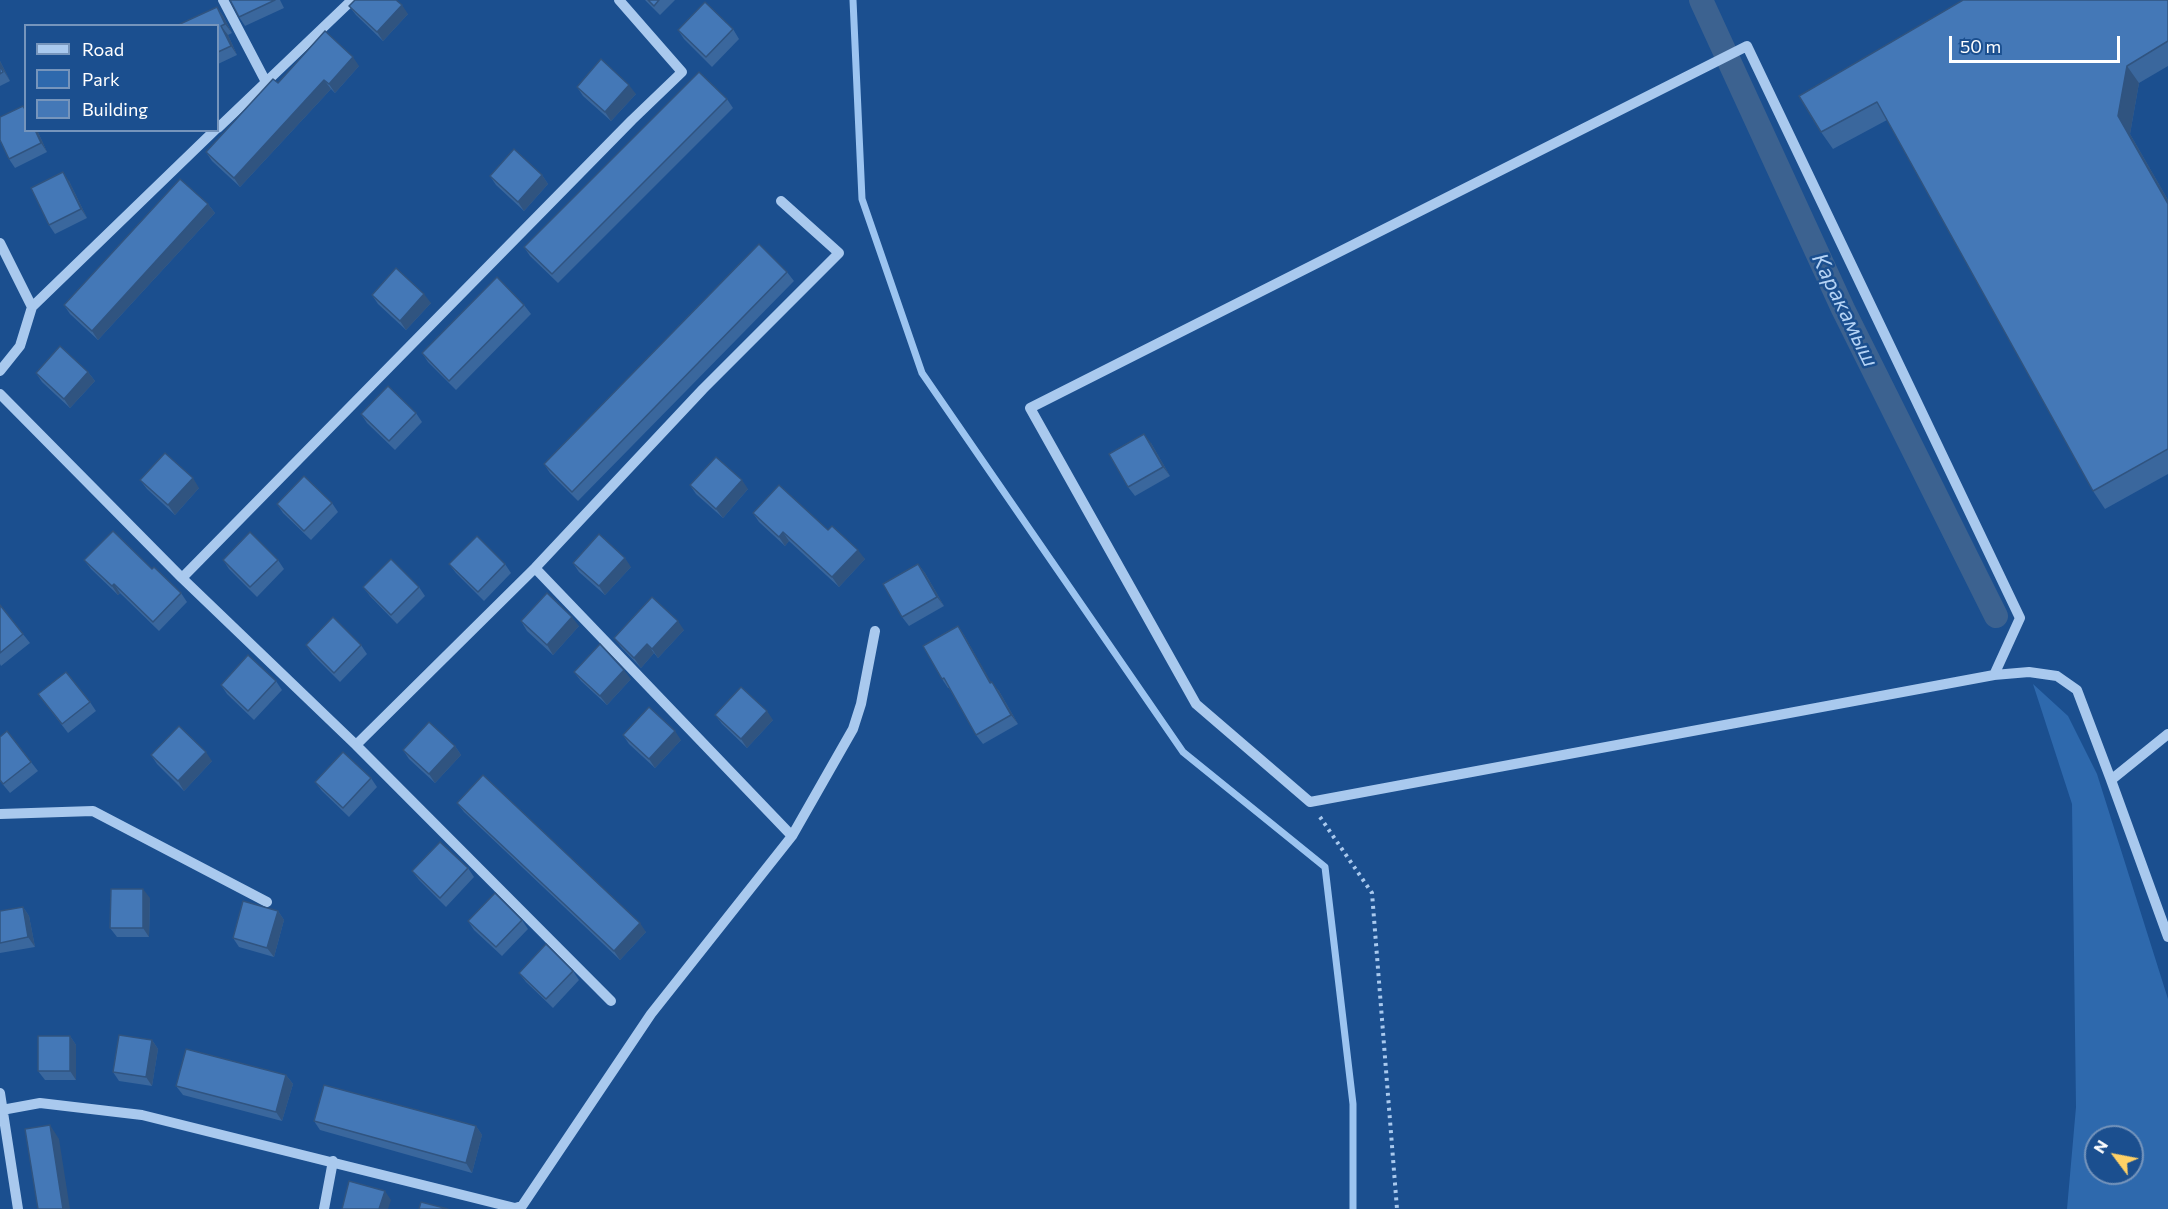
<!DOCTYPE html>
<meta charset="utf-8">
<style>
body{margin:0}
#map{position:relative;width:2168px;height:1209px;overflow:hidden;background:#1b4f8f;font-family:Commissioner,sans-serif}
canvas{display:block}
.legend{position:absolute;left:24px;top:24px;width:195px;height:108px;box-sizing:border-box;background:#1b4f8f;border:2px solid #7695bc;margin:0;padding:8px 10px;list-style:none;font-size:18px;color:#fff}
.legend li{display:flex;align-items:center;gap:12px;height:30px}
.legend b{width:30px;border:2px solid #7695bc}
.north{position:absolute;left:2084px;top:1125px;width:60px;height:60px;box-sizing:border-box;background:#1b4f8f;border:2px solid #7695bc;border-radius:50%;rotate:302deg;font-size:16px;font-weight:700;line-height:24px;text-align:center;color:#fff}
.north::after{content:'';display:block;margin:auto;width:21px;height:27px;background:#ffd166;clip-path:polygon(50% 0,100% 100%,50% 72%,0 100%)}
.scale{position:absolute;left:1949px;top:36px;width:171px;height:27px;box-sizing:border-box;border:3px solid #fff;border-top:0;padding-left:8px;font-size:18px;line-height:21px;white-space:nowrap;color:#fff;-webkit-text-stroke:4px #1b4f8f;paint-order:stroke}
</style>
<div id="map">
<canvas width="2168" height="1209"></canvas>
<ul class="legend">
<li><b style="height:8px;background:#a9c9ee"></b>Road</li>
<li><b style="height:16px;background:#2e69ad"></b>Park</li>
<li><b style="height:16px;background:#4478b7"></b>Building</li>
</ul>
<div class="north">N</div>
<div class="scale">50 m</div>
</div>
<script>
const c = document.querySelector('canvas').getContext('2d');
c.lineJoin = 'round';
function fill(path, color) {
  c.fillStyle = color;
  c.fill(path, 'evenodd');
}
function toPath(rows) {
  const path = new Path2D();
  for (const r of rows) {
    path.moveTo(r[0], r[1]);
    for (let i = 2; i < r.length; i += 2) path.lineTo(r[i], r[i + 1]);
  }
  return path;
}
function stroke(path, color, width, dash) {
  c.strokeStyle = color;
  c.lineWidth = width;
  c.lineCap = dash ? 'butt' : 'round';
  c.setLineDash(dash || []);
  c.stroke(path);
}
function drawText(font, color, halo, rows, align = 'center') {
  c.font = font + ' Commissioner,sans-serif';
  c.lineWidth = 5;
  c.setLineDash([]);
  c.textBaseline = 'middle';
  c.strokeStyle = halo;
  c.fillStyle = color;
  for (const [text, x, y, turn = 0] of rows) {
    c.save();
    c.translate(x, y);
    c.rotate((+turn || 0) * Math.PI / 180);
    c.textAlign = isNaN(turn) ? turn : align;
    if (halo) c.strokeText(text, 0, 0);
    c.fillText(text, 0, 0);
    c.restore();
  }
}
fill(toPath([
 [2033,684,2068,716,2097,774,2168,999,2168,1209,2067,1209,2076,1107,2072,804],
 [2096,1137,2132,1137,2132,1173,2096,1173]
]), '#2e69ad');
stroke(toPath([
 [853,0,862,199,922,373,1183,752,1325,867,1353,1104,1353,1209]
]), '#9cc4f0', 7);
stroke(toPath([
 [1701,0,1843,309,1996,616]
]), '#3c6290', 24);
stroke(toPath([
 [1320,817,1372,893,1397,1209]
]), '#a9c9ee', 4, [3, 4.5]);
stroke(toPath([
 [223,0,266,82],
 [218,128,352,0],
 [0,243,32,307],
 [0,371,20,346,32,307,215,130],
 [0,394,182,578,356,745,611,1001],
 [535,568,792,836],
 [182,578,632,120,682,72,619,0],
 [1994,675,2020,618,1747,46,1030,408,1196,704,1310,802,1994,675,2029,672,2057,676,2077,690,2111,780],
 [2168,734,2111,780,2168,937],
 [356,745,535,568,703,389,839,253,781,201],
 [0,814,93,811,267,902],
 [0,1093,18,1209],
 [2,1110,40,1103,142,1115,515,1208,522,1206,651,1014,792,836,853,729,861,704,875,631],
 [324,1209,333,1161]
]), '#a9c9ee', 10);
fill(toPath([
 [230,0,280,0,284,8,245,26,239,17],
 [645,0,675,0,660,15],
 [1963,0,2168,0,2168,66,2139,83,2130,134,2168,200,2168,474,2105,509,2093,491,1887,120,1833,149,1821,132],
 [349,6,408,14,383,41,356,15],
 [217,7,223,16,232,33,228,35,237,55,218,64],
 [733,29,739,39,712,67,684,39,678,30],
 [0,61,10,81,0,86],
 [359,66,335,93,331,89,240,187,212,161,206,152,278,83],
 [577,87,636,94,611,121,583,96],
 [727,99,733,108,558,283,530,256,524,247],
 [23,106,26,109,26,130,37,130,47,152,15,168,9,159],
 [542,175,548,184,524,211,496,185,490,176],
 [69,181,87,218,55,234,49,225],
 [208,204,215,213,98,340,70,314,64,305],
 [787,272,794,281,578,501,550,473,544,464],
 [372,295,431,303,406,330,378,304],
 [524,305,531,314,456,390,428,362,422,353],
 [88,372,95,381,70,408,42,382,36,373],
 [416,413,422,422,395,450,367,423,361,414],
 [1151,443,1170,476,1135,496,1128,487],
 [140,480,199,488,175,515,147,489],
 [690,485,748,489,723,518,696,494],
 [332,503,338,512,311,540,283,513,277,504],
 [753,513,828,530,865,559,839,587,789,541,785,546,759,522],
 [84,560,152,569,181,593,187,602,159,631,120,593,118,595,91,569],
 [223,560,278,560,284,569,257,597,229,569],
 [573,563,631,567,605,595,579,572],
 [449,564,505,564,511,573,484,601,456,573],
 [918,564,925,573,944,606,909,626,902,617],
 [363,587,419,587,425,596,397,624,370,596],
 [0,605,30,643,1,666,0,664],
 [521,621,579,626,553,655,527,631],
 [958,626,964,635,991,683,999,691,1018,724,983,744,976,735,949,688,948,688,942,679],
 [684,630,658,658,654,653,641,668,621,647,614,638],
 [306,645,361,645,367,654,340,682,312,654],
 [574,672,631,679,607,705,581,681],
 [276,681,282,690,254,720,227,694,221,685],
 [38,694,90,702,96,711,68,733],
 [715,715,773,720,747,748,722,724],
 [623,735,681,740,655,768,629,744],
 [0,737,31,762,38,771,10,793,0,781],
 [455,746,461,755,435,783,409,759,403,750],
 [151,755,212,761,184,791,157,764],
 [371,778,377,787,349,817,322,791,315,782],
 [457,803,646,932,620,960,464,812],
 [468,868,474,877,446,907,419,880,412,871],
 [150,898,149,937,117,937,110,928],
 [23,907,29,916,35,947,0,953,0,911],
 [278,911,284,920,274,957,239,947,233,938],
 [522,920,528,929,502,956,474,930,468,921],
 [573,971,579,980,553,1008,526,982,519,973],
 [70,1036,76,1045,76,1080,45,1080,38,1071],
 [152,1040,158,1049,152,1086,119,1081,113,1072],
 [286,1075,293,1084,282,1121,183,1095,176,1086],
 [314,1121,476,1126,482,1135,472,1173,320,1130]
]), '#3a679d');
fill(toPath([
 [402,5,408,14,383,41,377,32],
 [217,7,223,16,232,33,225,24],
 [221,26,228,35,237,55,231,46],
 [353,57,359,66,335,93,329,84],
 [0,61,10,81,0,65],
 [2127,66,2139,83,2130,134,2168,200,2168,204,2118,116],
 [324,80,331,89,240,187,234,178],
 [629,85,636,94,611,121,605,112],
 [35,130,37,130,47,152,41,143],
 [63,172,69,181,87,218,81,209],
 [542,175,548,184,524,211,518,202],
 [208,204,215,213,98,340,92,331],
 [424,294,431,303,406,330,400,321],
 [88,372,95,381,70,408,64,399],
 [1144,434,1151,443,1170,476,1163,467],
 [193,478,199,488,175,515,168,505],
 [742,480,748,489,723,518,716,509],
 [783,532,789,541,785,546,779,537],
 [858,550,865,559,839,587,832,577],
 [625,558,631,567,605,595,599,586],
 [918,564,925,573,944,606,937,597],
 [114,584,120,593,118,595,112,586],
 [572,617,579,626,553,655,547,645],
 [678,621,684,630,658,658,652,649],
 [958,626,964,635,997,692,990,683],
 [647,644,654,653,641,668,634,658],
 [624,670,631,679,607,705,600,696],
 [992,682,999,691,1018,724,1011,715],
 [767,711,773,720,747,748,741,739],
 [675,731,681,740,655,768,649,759],
 [455,746,461,755,435,783,429,774],
 [206,752,212,761,184,791,178,781],
 [143,889,150,898,149,937,143,928],
 [23,907,29,916,35,947,28,937],
 [278,911,284,920,274,957,267,948],
 [640,923,646,932,620,960,614,951],
 [70,1036,76,1045,76,1080,70,1071],
 [152,1040,158,1049,152,1086,146,1077],
 [286,1075,293,1084,282,1121,276,1112],
 [50,1125,59,1139,70,1209,63,1209],
 [476,1126,482,1135,472,1173,466,1163],
 [385,1191,391,1200,388,1209,379,1209]
]), '#305480');
const building = toPath([
 [230,0,275,0,239,17,230,0],
 [355,0,396,0,402,5,377,32,349,6,355,0],
 [648,0,659,0,654,6,648,0],
 [1963,0,2168,0,2168,41,2127,66,2118,116,2168,204,2168,449,2093,491,1877,102,1821,132,1799,96,1963,0],
 [705,2,733,29,706,57,678,30,705,2],
 [217,7,225,24,221,26,231,46,218,52,218,26,181,26,180,24,217,7],
 [325,31,353,57,329,84,324,80,234,178,206,152,273,79,278,83,325,31],
 [601,59,629,85,605,112,577,87,601,59],
 [0,65,3,72,0,74,0,65],
 [699,72,727,99,552,274,524,247,699,72],
 [23,106,26,111,26,130,35,130,41,143,9,159,0,140,0,117,23,106],
 [514,149,542,175,518,202,490,176,514,149],
 [63,172,81,209,49,225,31,188,63,172],
 [180,179,208,204,92,331,64,305,180,179],
 [759,244,787,272,572,492,544,464,759,244],
 [396,268,424,294,400,321,372,295,396,268],
 [497,277,524,305,449,381,422,353,497,277],
 [60,346,88,372,64,399,36,373,60,346],
 [388,386,416,413,389,441,361,414,388,386],
 [1144,434,1163,467,1128,487,1109,454,1144,434],
 [165,453,193,478,168,505,140,480,165,453],
 [716,457,742,480,716,509,690,485,716,457],
 [304,476,332,503,304,531,277,504,304,476],
 [779,485,828,530,832,526,858,550,832,577,783,532,779,537,753,513,779,485],
 [113,531,152,569,154,567,181,593,153,622,114,584,112,586,84,560,113,531],
 [250,532,278,560,250,587,223,560,250,532],
 [599,534,625,558,599,586,573,563,599,534],
 [477,536,505,564,478,592,449,564,477,536],
 [391,559,419,587,391,615,363,587,391,559],
 [918,564,937,597,902,617,883,584,918,564],
 [547,593,572,617,547,645,521,621,547,593],
 [652,597,678,621,652,649,647,644,634,658,614,638,652,597],
 [0,605,23,634,0,653,0,605],
 [333,617,361,645,334,673,306,645,333,617],
 [958,626,990,683,992,682,1011,715,976,735,944,678,942,679,923,646,958,626],
 [600,644,624,670,600,696,574,672,600,644],
 [248,655,276,681,248,711,221,685,248,655],
 [66,672,90,702,62,724,38,694,66,672],
 [741,687,767,711,741,739,715,715,741,687],
 [649,707,675,731,649,759,623,735,649,707],
 [429,722,455,746,429,774,403,750,429,722],
 [179,726,206,752,178,781,151,755,179,726],
 [7,731,31,762,3,784,0,780,0,737,7,731],
 [343,752,371,778,343,808,315,782,343,752],
 [483,775,640,923,614,951,457,803,483,775],
 [440,842,468,868,440,898,412,871,440,842],
 [111,889,143,889,143,928,110,928,111,889],
 [495,893,522,920,496,947,468,921,495,893],
 [243,901,278,911,267,948,233,938,243,901],
 [23,907,28,937,0,943,0,911,23,907],
 [546,944,573,971,546,999,519,973,546,944],
 [119,1035,152,1040,146,1077,113,1072,119,1035],
 [38,1036,70,1036,70,1071,38,1071,38,1036],
 [186,1049,286,1075,276,1112,176,1086,186,1049],
 [324,1085,476,1126,466,1163,314,1121,324,1085],
 [50,1125,63,1209,38,1209,25,1129,50,1125],
 [349,1181,385,1191,379,1209,342,1209,349,1181],
 [421,1202,448,1209,419,1209,421,1202]
]);
fill(building, '#4478b7');
stroke(building, '#305480', 1.5);
drawText('italic 22px', '#b5d3f5', '#1b4f8f', [
 ["Каракамыш",1845,310,64]
]);
</script>
